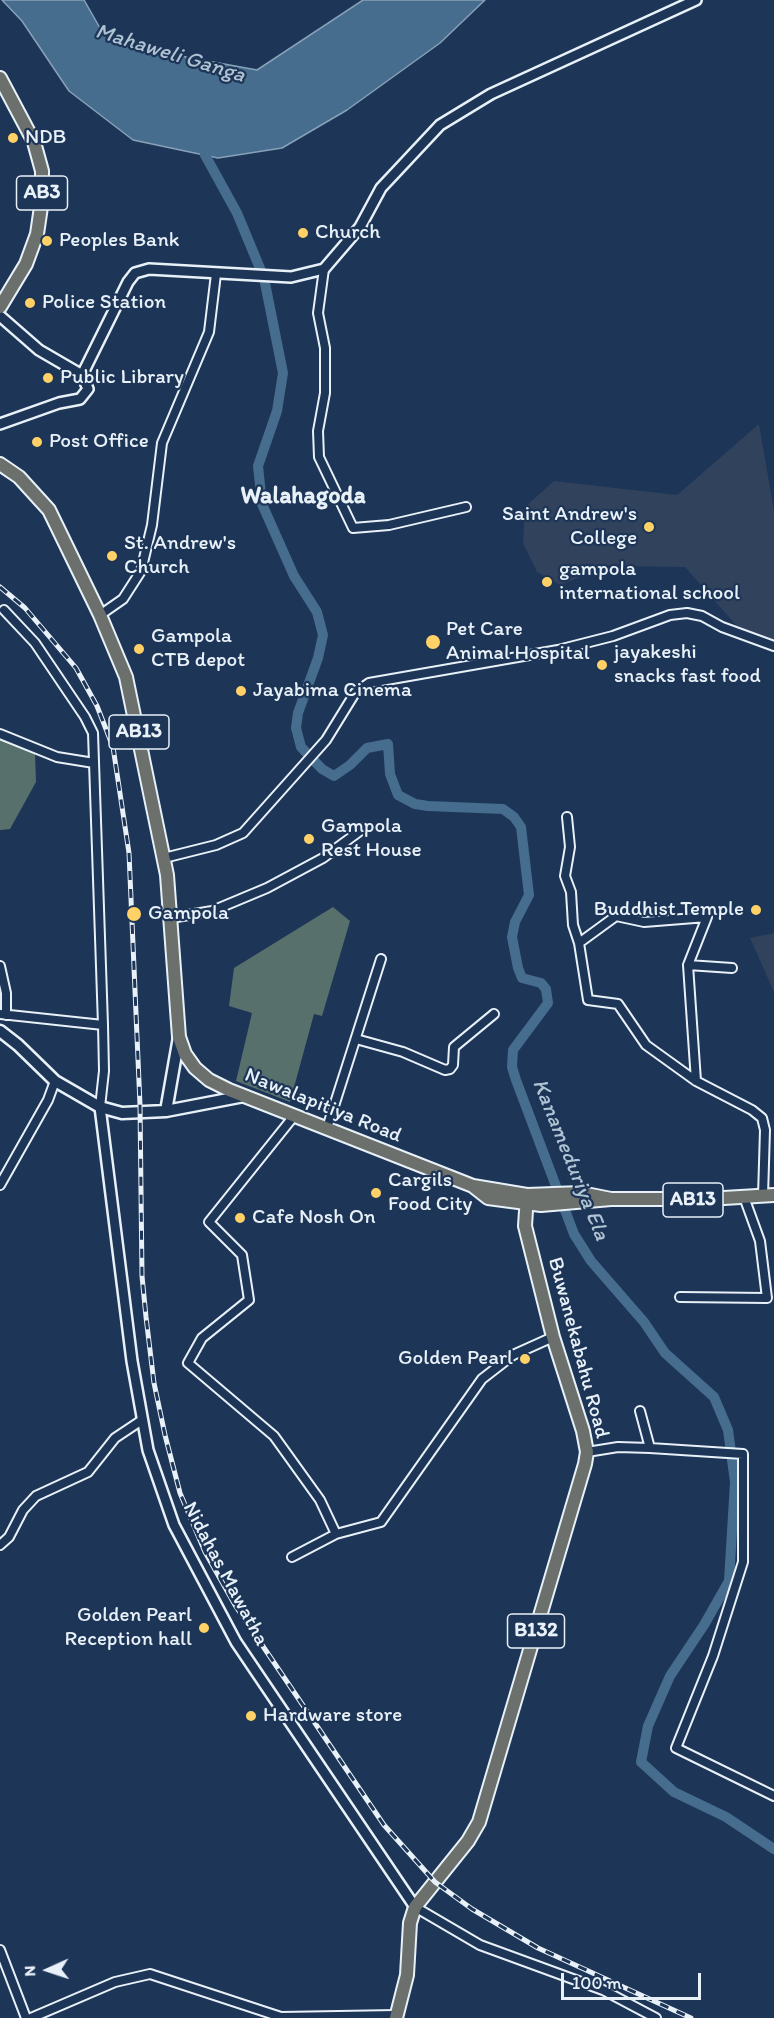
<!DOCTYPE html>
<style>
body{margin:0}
#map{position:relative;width:774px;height:2018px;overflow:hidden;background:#1d3557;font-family:Itim,sans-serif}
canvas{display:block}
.north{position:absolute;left:18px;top:1940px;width:60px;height:60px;-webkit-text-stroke:4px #1d3557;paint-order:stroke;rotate:267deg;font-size:16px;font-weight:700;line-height:24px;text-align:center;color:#e8f1f8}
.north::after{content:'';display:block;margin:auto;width:21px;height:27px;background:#e8f1f8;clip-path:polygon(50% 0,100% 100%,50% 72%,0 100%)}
.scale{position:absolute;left:561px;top:1973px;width:140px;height:27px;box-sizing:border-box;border:3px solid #e8f1f8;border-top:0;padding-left:8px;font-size:18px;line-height:21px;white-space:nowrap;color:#e8f1f8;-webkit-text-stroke:4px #1d3557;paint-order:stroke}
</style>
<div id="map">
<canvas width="774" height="2018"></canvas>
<div class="north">N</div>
<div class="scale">100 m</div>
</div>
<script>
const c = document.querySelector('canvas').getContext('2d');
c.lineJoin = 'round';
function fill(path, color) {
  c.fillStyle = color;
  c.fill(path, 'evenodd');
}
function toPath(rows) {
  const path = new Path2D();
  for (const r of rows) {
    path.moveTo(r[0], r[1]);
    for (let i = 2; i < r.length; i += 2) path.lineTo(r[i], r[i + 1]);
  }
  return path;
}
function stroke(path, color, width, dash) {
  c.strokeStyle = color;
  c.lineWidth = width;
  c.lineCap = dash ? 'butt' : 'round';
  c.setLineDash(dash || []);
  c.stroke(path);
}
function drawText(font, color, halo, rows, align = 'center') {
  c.font = font + ' Itim,sans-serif';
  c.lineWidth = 4.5;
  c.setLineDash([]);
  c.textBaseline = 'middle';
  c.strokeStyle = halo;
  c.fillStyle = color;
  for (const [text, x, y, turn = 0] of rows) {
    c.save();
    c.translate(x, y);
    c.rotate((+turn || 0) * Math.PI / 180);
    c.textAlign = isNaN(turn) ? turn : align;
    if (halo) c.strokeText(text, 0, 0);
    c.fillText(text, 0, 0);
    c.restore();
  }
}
fill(toPath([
 [759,424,774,511,774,641,736,625,685,567,608,566,560,585,537,572,523,543,525,507,554,481,677,495],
 [774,933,774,992,750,938]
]), '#31425d');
fill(toPath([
 [0,737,35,752,36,782,10,829,0,830],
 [333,907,350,921,322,1016,314,1014,290,1102,236,1081,252,1013,229,1006,234,968]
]), '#58706c');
const water = toPath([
 [2,0,84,0,104,35,186,57,257,70,363,0,485,0,440,43,347,110,282,148,218,158,133,140,69,91,22,21,2,0]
]);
fill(water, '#466d8e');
stroke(water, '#87a2b8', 1.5);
stroke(toPath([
 [205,155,237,213,264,278,283,373,277,411,258,466,262,504,294,576,317,612,323,635,318,658,298,713,296,728,301,747,322,769,334,776,350,765,367,748,388,744,390,774,398,795,415,804,428,806,503,809,514,817,521,827,529,895,515,922,512,937,518,968,522,978,541,983,546,989,548,1003,513,1050,512,1067,516,1080,574,1234,591,1261,644,1322,665,1353,714,1397,728,1430,735,1482,729,1581,704,1625,670,1676,648,1726,641,1762,674,1792,726,1817,774,1849]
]), '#466d8e', 10);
const minor = toPath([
 [324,269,318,313,325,348,325,393,318,431,319,457,353,528,389,525,466,507],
 [4,610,35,643,85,717,93,733,103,1025],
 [100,615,123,599,141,571,152,525,162,443,209,332,216,274],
 [0,734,57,757,94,763],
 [567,817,570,847,565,876,571,892,573,925,579,943,588,1000,618,1004,646,1045,696,1081,752,1110,762,1118,765,1130,763,1196],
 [164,858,216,845,243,833,326,740,355,693,369,683,558,650,613,636,670,615,687,613,702,616,722,627,774,646],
 [171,918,212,911,267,888,323,858,364,828],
 [579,943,616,916,644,922,707,917,688,965,732,968],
 [688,965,696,1081],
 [0,966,6,993,6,1015],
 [0,1014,103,1025,104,1071,100,1107],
 [356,1039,403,1052,445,1070,450,1069,453,1065,454,1047,494,1014],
 [294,1116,209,1222,242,1255,249,1300,202,1338,188,1363,274,1436,320,1500,336,1534],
 [327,1128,381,959],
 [0,1185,48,1100,55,1081],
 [680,1297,767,1298,760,1241,744,1197],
 [650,1448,743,1454,743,1562,713,1656,676,1748,774,1796],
 [587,1452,618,1447,650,1448,640,1411],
 [0,1545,9,1537,23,1510,36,1496,88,1472,115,1438,142,1420],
 [292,1557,336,1534,381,1522,482,1379,513,1355,553,1337],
 [415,1907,480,1945,603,1990,656,2018],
 [0,1950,26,2018],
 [31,2018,115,1982,150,1974,281,2017,396,2015]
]);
const tertiary = toPath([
 [0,316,39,350,82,375,88,389,80,399,59,403,0,424],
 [82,375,128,282,135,273,149,269,291,277,324,269,360,227,381,188,440,125,491,94,696,0],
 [100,1107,132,1361,148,1450,174,1525,236,1642,415,1907]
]);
const secondary = toPath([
 [0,1031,18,1045,55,1081,100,1107,122,1113,166,1111,244,1096],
 [166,1111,179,1037]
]);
const primary = toPath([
 [0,78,34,142,42,171,42,200,37,234,26,264,0,307],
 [0,464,19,477,49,510,100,615,126,677,167,875,179,1037,185,1054,195,1068,209,1080,229,1090,473,1186,527,1195,581,1193,611,1199],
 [474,1187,488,1198,541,1205,611,1199,707,1199,774,1195],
 [396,2018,407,1975,410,1923,415,1907,468,1841,479,1822,585,1464,587,1452,583,1431,553,1337,525,1226,527,1195]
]);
stroke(minor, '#e8f1f8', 12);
stroke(tertiary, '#e8f1f8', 14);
stroke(secondary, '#e8f1f8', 15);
stroke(primary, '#e8f1f8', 16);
stroke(minor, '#1d3557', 8);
stroke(tertiary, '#1d3557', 9);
stroke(secondary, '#1d3557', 10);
stroke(primary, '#6b706d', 12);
const rail = toPath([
 [0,587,25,608,76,668,97,706,113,747,129,853,140,1105,142,1276,146,1317,154,1383,165,1435,180,1493,205,1552,235,1605,384,1825,435,1882,472,1909,538,1948,691,2018]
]);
stroke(rail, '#e8f1f8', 5);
stroke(rail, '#1d3557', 3, [9]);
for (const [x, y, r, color] of [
 [13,138,6,"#ffd166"],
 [303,233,6,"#ffd166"],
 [47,241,6,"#ffd166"],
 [30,303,6,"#ffd166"],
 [48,378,6,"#ffd166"],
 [37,442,6,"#ffd166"],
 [649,527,6,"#ffd166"],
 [112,556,6,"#ffd166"],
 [547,582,6,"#ffd166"],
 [433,642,8,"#ffd166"],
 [139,649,6,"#ffd166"],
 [602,665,6,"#ffd166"],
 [241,691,6,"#ffd166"],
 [309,839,6,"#ffd166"],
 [756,910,6,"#ffd166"],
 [134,914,8,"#ffd166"],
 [376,1193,6,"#ffd166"],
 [240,1218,6,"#ffd166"],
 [525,1359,6,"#ffd166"],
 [204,1628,6,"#ffd166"],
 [251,1716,6,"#ffd166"]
]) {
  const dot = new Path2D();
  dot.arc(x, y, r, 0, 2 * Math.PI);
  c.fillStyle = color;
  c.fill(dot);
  stroke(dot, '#1d3557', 2);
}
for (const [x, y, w] of [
 [42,193,51],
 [139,732,60],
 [693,1200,60],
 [536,1631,57]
]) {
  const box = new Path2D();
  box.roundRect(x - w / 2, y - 17, w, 34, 4.5);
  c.fillStyle = '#1d3557';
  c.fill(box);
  stroke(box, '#e8f1f8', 1.5);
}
drawText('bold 20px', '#e8f1f8', null, [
 ["AB3",42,193],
 ["AB13",139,732],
 ["AB13",693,1200],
 ["B132",536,1631]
]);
drawText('21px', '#e8f1f8', '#1d3557', [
 ["NDB",25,138],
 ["Church",315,233],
 ["Peoples Bank",59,241],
 ["Police Station",42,303],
 ["Public Library",60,378],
 ["Post Office",49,442],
 ["Saint Andrew's",637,515,"right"],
 ["College",637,539,"right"],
 ["St. Andrew's",124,544],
 ["Church",124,568],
 ["gampola",559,570],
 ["international school",559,594],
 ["Pet Care",446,630],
 ["Animal Hospital",446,654],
 ["Gampola",151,637],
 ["CTB depot",151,661],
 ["jayakeshi",614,653],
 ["snacks fast food",614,677],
 ["Jayabima Cinema",253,691],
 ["Gampola",321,827],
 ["Rest House",321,851],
 ["Buddhist Temple",744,910,"right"],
 ["Gampola",148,914],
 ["Cargils",388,1181],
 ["Food City",388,1205],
 ["Cafe Nosh On",252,1218],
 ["Golden Pearl",513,1359,"right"],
 ["Golden Pearl",192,1616,"right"],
 ["Reception hall",192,1640,"right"],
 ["Hardware store",263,1716]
], 'left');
drawText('21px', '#e8f1f8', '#1d3557', [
 ["Nawalapitiya Road",323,1106,22],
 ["Buwanekabahu Road",578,1348,75],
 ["Nidahas Mawatha",225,1574,62]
]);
drawText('italic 22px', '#afc3d3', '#1d3557', [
 ["Mahaweli Ganga",170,54,17],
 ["Kanameduriya Ela",570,1160,68]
]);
drawText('bold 24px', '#e8f1f8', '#1d3557', [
 ["Walahagoda",303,497]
]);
</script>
